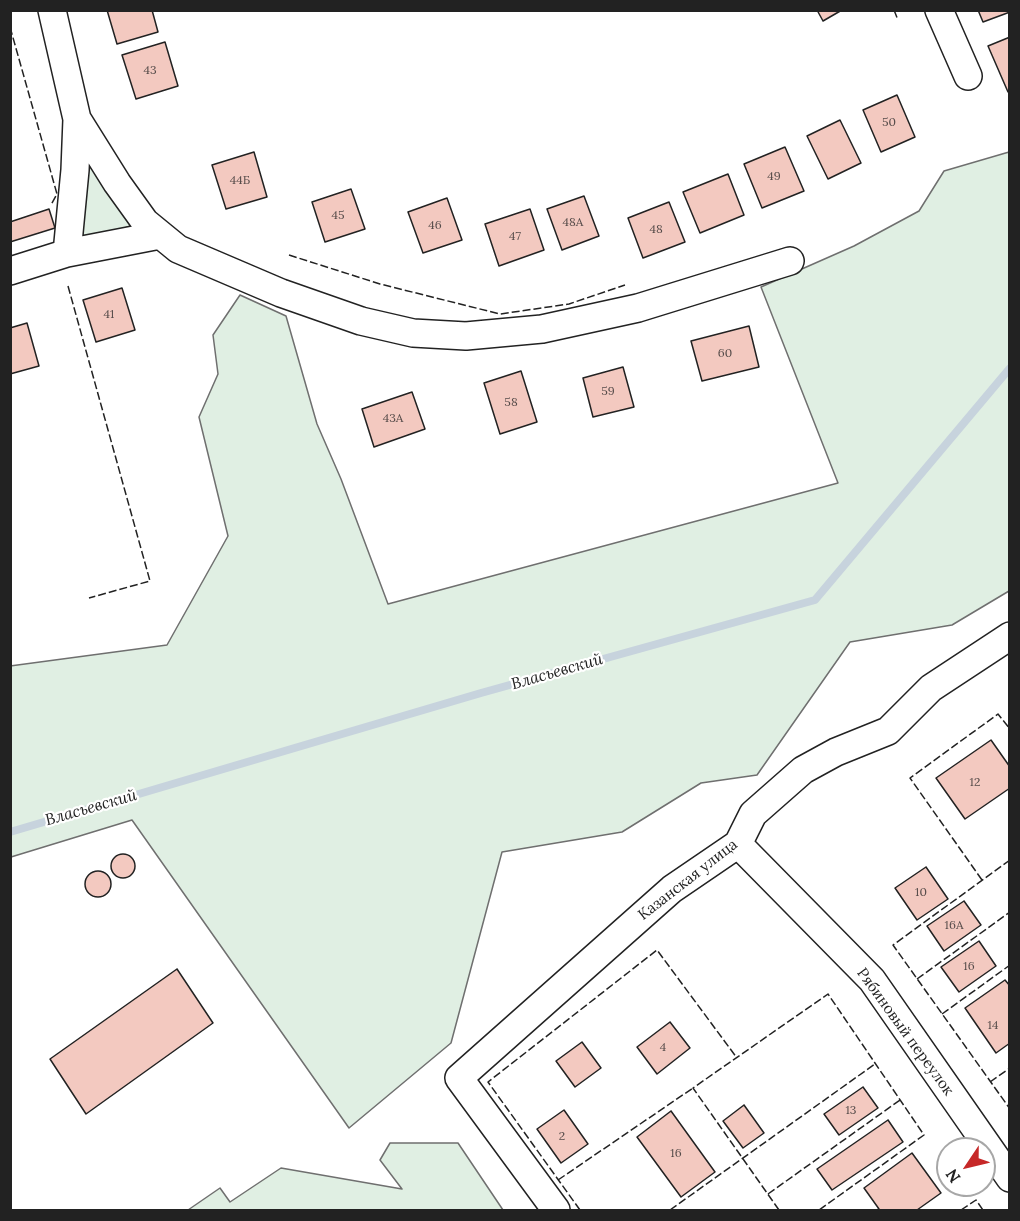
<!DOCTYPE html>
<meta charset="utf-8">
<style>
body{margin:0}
#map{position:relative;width:1020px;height:1221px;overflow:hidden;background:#fff;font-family:Lora,serif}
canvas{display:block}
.frame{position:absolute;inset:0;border:12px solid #222;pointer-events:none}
.north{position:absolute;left:936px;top:1137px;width:60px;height:60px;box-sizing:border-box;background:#fff;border:2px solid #a7a7a7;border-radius:50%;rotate:235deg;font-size:16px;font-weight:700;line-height:24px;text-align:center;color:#222}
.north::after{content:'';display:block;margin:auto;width:21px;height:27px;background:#c62828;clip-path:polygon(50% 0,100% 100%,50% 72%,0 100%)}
</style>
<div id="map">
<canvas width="1020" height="1221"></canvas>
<div class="frame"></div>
<div class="north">N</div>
</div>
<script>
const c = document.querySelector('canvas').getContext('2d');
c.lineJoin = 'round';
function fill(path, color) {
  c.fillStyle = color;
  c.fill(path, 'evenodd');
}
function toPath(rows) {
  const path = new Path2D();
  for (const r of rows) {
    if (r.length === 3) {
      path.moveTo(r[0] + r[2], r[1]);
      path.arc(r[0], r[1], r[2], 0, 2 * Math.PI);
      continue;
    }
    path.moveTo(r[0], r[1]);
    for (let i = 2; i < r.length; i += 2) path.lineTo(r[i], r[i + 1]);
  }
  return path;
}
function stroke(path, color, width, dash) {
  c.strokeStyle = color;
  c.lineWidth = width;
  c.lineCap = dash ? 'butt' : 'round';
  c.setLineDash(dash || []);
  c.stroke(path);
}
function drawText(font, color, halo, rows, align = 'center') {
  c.font = font + ' Lora,serif';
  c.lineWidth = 4.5;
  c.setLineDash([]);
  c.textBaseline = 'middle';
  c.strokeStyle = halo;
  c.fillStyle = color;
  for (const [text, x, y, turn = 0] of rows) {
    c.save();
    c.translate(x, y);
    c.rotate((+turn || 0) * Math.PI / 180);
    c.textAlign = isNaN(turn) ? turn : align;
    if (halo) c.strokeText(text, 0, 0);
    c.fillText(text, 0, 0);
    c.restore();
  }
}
const green = toPath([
 [85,147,136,224,85,242,79,236,85,147],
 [1009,152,1009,591,952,625,850,642,757,775,701,783,622,832,502,852,451,1043,349,1128,132,820,11,857,10,666,167,645,228,536,199,417,218,374,213,335,240,295,286,316,317,424,341,479,388,604,838,483,761,287,854,246,919,211,944,171,1009,152],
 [390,1143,458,1143,503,1210,188,1210,220,1188,230,1202,281,1168,402,1189,380,1160,390,1143]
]);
fill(green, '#e0efe3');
stroke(green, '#6f6f6f', 1.5);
stroke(toPath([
 [10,832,481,693,815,600,1010,368]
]), '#c7d3dd', 8);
const building = toPath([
 [107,10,152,10,158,32,117,44,107,10],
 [817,10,842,10,823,21,817,10],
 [978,10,1010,10,1010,12,983,22,978,10],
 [1010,37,1010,91,1008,92,988,46,1010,37],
 [165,42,178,86,136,99,122,55,165,42],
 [897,95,915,137,881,152,863,110,897,95],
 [840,120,861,163,828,179,807,136,840,120],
 [785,147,804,191,762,208,744,164,785,147],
 [254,152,267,197,226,209,212,165,254,152],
 [728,174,744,215,700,233,683,192,728,174],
 [351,189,365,229,325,242,312,202,351,189],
 [584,196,599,236,562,250,547,209,584,196],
 [447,198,462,240,423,253,408,212,447,198],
 [669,202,685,242,643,258,628,218,669,202],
 [49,209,55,228,10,242,10,222,49,209],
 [530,209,544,250,499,266,485,224,530,209],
 [122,288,135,330,96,342,83,300,122,288],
 [27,323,39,366,10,374,10,328,27,323],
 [749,326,759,367,702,381,691,341,749,326],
 [623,367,634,407,593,417,583,378,623,367],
 [521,371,537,422,500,434,484,383,521,371],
 [412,392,425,429,374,447,362,409,412,392],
 [991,740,1010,767,1010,788,965,819,936,778,991,740],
 [123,866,12],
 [926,867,948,899,917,920,895,888,926,867],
 [98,884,13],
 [964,901,981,925,944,951,927,926,964,901],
 [979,941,996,966,959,992,941,967,979,941],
 [177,969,213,1023,86,1114,50,1059,177,969],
 [1005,980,1010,986,1010,1043,996,1053,965,1008,1005,980],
 [670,1022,690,1048,657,1074,637,1047,670,1022],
 [582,1042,601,1068,575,1087,556,1061,582,1042],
 [863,1087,878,1108,839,1135,824,1114,863,1087],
 [744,1105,764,1133,743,1148,723,1121,744,1105],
 [564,1110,588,1144,561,1163,537,1129,564,1110],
 [671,1111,715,1172,681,1197,637,1137,671,1111],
 [888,1120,903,1142,832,1190,817,1169,888,1120],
 [912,1153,941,1193,917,1210,877,1210,879,1209,864,1188,912,1153]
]);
fill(building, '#f3c9c0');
stroke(building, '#222', 1.5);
const minor = toPath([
 [939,10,968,76],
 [77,119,117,183,145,222,178,249,281,293,361,321,413,333,466,336,542,329,638,308,790,261],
 [67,253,160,235],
 [10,271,67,253,75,170,77,119,52,10],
 [738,844,872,980,1010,1178],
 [556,1210,459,1078,672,889,738,844,753,814,803,770,836,752,888,731,931,688,1010,636]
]);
stroke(minor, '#222', 30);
stroke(minor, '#fff', 27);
stroke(toPath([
 [894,10,898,20],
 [10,27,57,194,51,205],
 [289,255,380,284,500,314,569,304,625,285],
 [68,286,150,581,89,598],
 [1010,860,893,945,1010,1109],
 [982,880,910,778,998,714,1010,729],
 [917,979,1010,912],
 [942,1014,1010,965],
 [990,1082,1010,1068],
 [558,1180,693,1088],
 [768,1194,900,1100],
 [580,1210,488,1082,657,950,737,1058],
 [670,1210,875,1064],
 [779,1210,693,1088,828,994,924,1135,819,1210],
 [961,1210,976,1200,983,1210]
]), '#222', 1.5, [8, 3]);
drawText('12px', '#564c4a', null, [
 ["43",150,71],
 ["50",889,123],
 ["49",774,177],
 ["44Б",240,181],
 ["45",338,216],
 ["48А",573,223],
 ["46",435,226],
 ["48",656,230],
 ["47",515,237],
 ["41",109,315],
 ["60",725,354],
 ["59",608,392],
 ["58",511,403],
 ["43А",393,419],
 ["12",975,783],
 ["10",921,893],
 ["16А",954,926],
 ["16",969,967],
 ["14",993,1026],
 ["4",663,1048],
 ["13",851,1111],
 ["2",562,1137],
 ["16",676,1154]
]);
drawText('15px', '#222', '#fff', [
 ["Казанская улица",688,880,-38],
 ["Рябиновый переулок",905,1032,54]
]);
drawText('italic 16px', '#222', '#fff', [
 ["Власьевский",557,672,-16],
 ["Власьевский",91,808,-16]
]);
</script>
